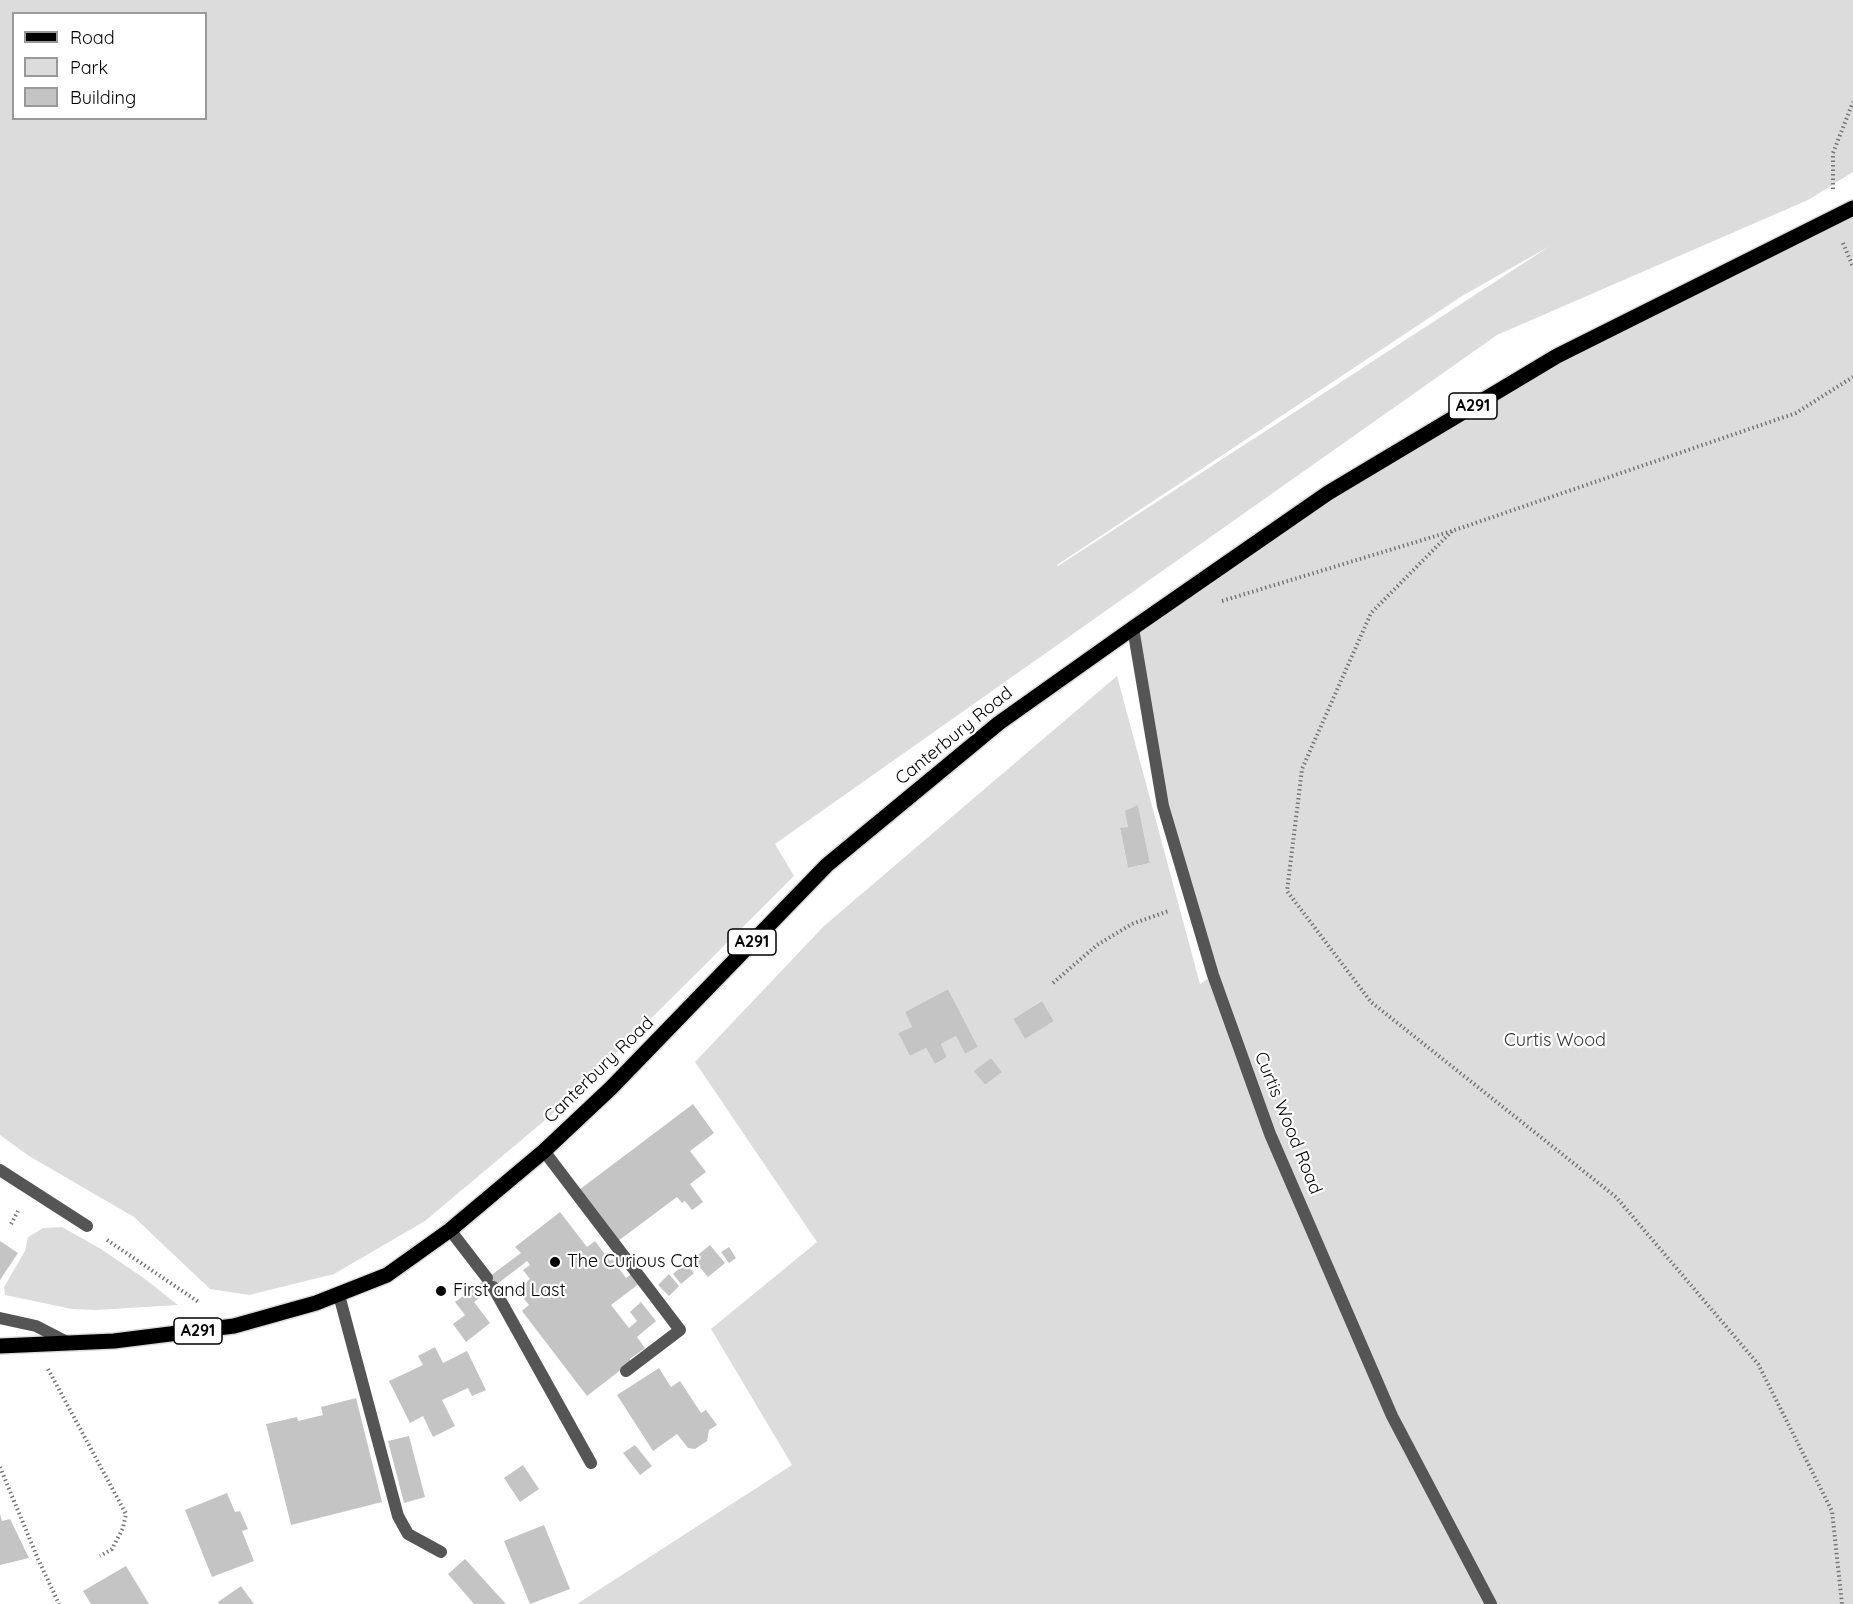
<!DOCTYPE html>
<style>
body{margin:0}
#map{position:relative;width:1853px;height:1604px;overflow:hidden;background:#fff;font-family:Quicksand,sans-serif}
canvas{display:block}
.legend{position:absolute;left:12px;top:12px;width:195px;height:108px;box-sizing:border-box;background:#fff;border:2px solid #999;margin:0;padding:8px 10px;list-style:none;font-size:18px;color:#000}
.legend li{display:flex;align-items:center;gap:12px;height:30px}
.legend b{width:30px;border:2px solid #999}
</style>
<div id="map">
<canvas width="1853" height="1604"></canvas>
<ul class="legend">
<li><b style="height:8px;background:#000"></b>Road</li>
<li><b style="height:16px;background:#dcdcdc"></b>Park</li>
<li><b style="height:16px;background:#c4c4c4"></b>Building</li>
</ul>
</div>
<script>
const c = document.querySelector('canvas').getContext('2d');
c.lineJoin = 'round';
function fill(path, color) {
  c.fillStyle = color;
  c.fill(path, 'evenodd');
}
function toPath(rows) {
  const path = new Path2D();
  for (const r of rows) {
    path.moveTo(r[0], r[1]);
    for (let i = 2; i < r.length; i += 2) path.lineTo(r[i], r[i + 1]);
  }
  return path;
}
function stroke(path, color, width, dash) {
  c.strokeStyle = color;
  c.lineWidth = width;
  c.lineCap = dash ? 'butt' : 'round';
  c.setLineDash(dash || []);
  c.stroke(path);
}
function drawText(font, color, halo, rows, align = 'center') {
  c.font = font + ' Quicksand,sans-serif';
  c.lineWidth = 4.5;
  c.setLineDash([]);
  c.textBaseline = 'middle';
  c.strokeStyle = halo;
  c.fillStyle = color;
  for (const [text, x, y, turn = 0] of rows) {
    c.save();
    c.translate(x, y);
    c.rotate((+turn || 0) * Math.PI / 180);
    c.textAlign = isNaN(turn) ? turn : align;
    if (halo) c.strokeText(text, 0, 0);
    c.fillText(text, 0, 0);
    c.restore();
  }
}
fill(toPath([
 [0,0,1853,0,1853,172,1808,200,1497,335,775,844,794,876,569,1100,425,1221,334,1274,249,1295,210,1289,134,1217,29,1156,0,1135],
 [14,14,206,14,206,118,14,118],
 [1550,246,1058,566,1057,565,1462,296],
 [1853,217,1853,1604,577,1604,792,1465,711,1329,817,1242,695,1062,824,926,1117,676,1200,984,1213,975,1163,806,1133,628,1328,493,1557,356,1833,218],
 [1138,805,1150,863,1128,868,1120,829,1128,827],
 [948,989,978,1047,965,1054,956,1036,941,1044,947,1057,935,1064,926,1048,910,1056,898,1033,912,1027,905,1012],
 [1042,1001,1054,1021,1025,1039,1013,1019],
 [991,1058,1002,1072,985,1085,975,1071],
 [62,1227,101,1249,145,1279,178,1305,96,1310,72,1309,5,1295,4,1287,25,1251,28,1237,43,1228]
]), '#dcdcdc');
fill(toPath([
 [1138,805,1150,863,1128,868,1120,828,1128,827,1125,811],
 [948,989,978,1047,965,1054,956,1036,941,1044,947,1057,935,1064,926,1048,910,1056,898,1033,912,1027,905,1012],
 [1042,1001,1054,1021,1025,1039,1013,1019],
 [991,1058,1002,1072,985,1085,974,1071],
 [693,1104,714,1133,690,1151,706,1172,690,1184,703,1202,692,1210,685,1201,682,1203,677,1197,618,1241,579,1190],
 [560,1212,587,1247,595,1241,610,1261,612,1259,626,1278,632,1274,640,1283,611,1305,629,1328,637,1321,630,1312,641,1302,656,1321,637,1337,645,1348,630,1359,631,1362,587,1396,522,1311,529,1305,517,1290,530,1279,523,1270,530,1265,527,1261,474,1302,490,1323,466,1342,453,1324,465,1315,455,1302,521,1253,515,1247],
 [0,1241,18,1253,0,1280],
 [710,1245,725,1263,708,1277,693,1259],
 [729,1247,736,1258,729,1263,721,1252],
 [685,1263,694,1273,681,1284,673,1274],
 [669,1274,679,1286,669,1296,658,1285],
 [435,1347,443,1363,467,1351,486,1390,472,1396,468,1388,442,1400,455,1426,433,1437,423,1416,410,1423,389,1381,423,1365,418,1356],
 [659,1368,671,1387,680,1381,701,1413,706,1410,717,1425,709,1430,707,1441,695,1449,688,1448,677,1434,653,1451,617,1395],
 [356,1398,382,1502,291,1525,266,1424,297,1417,298,1421,323,1415,321,1407],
 [409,1436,425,1497,404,1503,388,1441],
 [635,1445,652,1466,640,1475,623,1453],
 [523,1465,539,1489,520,1502,504,1478],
 [227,1493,235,1512,240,1511,248,1529,242,1531,254,1561,212,1577,185,1510],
 [0,1514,2,1521,10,1519,29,1558,0,1565],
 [544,1525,570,1589,530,1604,504,1541],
 [465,1559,506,1604,474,1604,448,1574],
 [126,1566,149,1604,91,1604,83,1591],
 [241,1586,254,1604,219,1604,218,1602]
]), '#c4c4c4');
const primary = toPath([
 [0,1346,114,1341,234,1326,316,1303,387,1275,450,1230,544,1151,611,1088,827,865,999,723,1133,628,1328,493,1557,356,1853,208]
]);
stroke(primary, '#dbdbdb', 18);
stroke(toPath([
 [1833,189,1833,153,1853,102],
 [1843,243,1853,267],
 [1452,531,1371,613,1302,769,1287,891,1371,1002,1616,1197,1758,1364,1832,1511,1842,1604],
 [1222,601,1452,531,1796,413,1853,377],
 [1053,983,1097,945,1132,924,1168,911],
 [11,1224,18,1211],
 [107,1240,200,1303],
 [48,1369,126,1514,123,1528,112,1549,100,1556],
 [0,1467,38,1559,59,1604]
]), '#777', 4, [1.5, 3]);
stroke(toPath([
 [544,1151,680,1330,626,1371],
 [450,1230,487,1278],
 [493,1287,591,1463],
 [339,1295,398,1516,408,1534,441,1552],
 [0,1318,36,1326,69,1343]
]), '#555', 12);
stroke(toPath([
 [1133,628,1163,806,1213,975,1270,1134,1392,1416,1491,1604],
 [0,1170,87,1226]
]), '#555', 12);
stroke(primary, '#000', 15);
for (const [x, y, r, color] of [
 [555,1262,6,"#000"],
 [441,1291,6,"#000"]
]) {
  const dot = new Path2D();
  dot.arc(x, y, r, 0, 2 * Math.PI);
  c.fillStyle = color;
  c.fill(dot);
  stroke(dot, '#fff', 2);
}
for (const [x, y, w] of [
 [1473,406,48],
 [752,942,48],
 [198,1331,48]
]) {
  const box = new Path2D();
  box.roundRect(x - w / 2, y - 13, w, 26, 4.5);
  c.fillStyle = '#fff';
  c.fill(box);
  stroke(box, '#000', 1.5);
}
drawText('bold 16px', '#000', null, [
 ["A291",1473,406],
 ["A291",752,942],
 ["A291",198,1331]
]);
drawText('18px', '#000', '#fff', [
 ["Canterbury Road",954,736,-39],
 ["Canterbury Road",599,1070,-44],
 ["Curtis Wood Road",1288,1123,68]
]);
drawText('18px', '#333', '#fff', [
 ["Curtis Wood",1555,1041]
]);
drawText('18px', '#000', '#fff', [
 ["The Curious Cat",567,1262],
 ["First and Last",453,1291]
], 'left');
</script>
